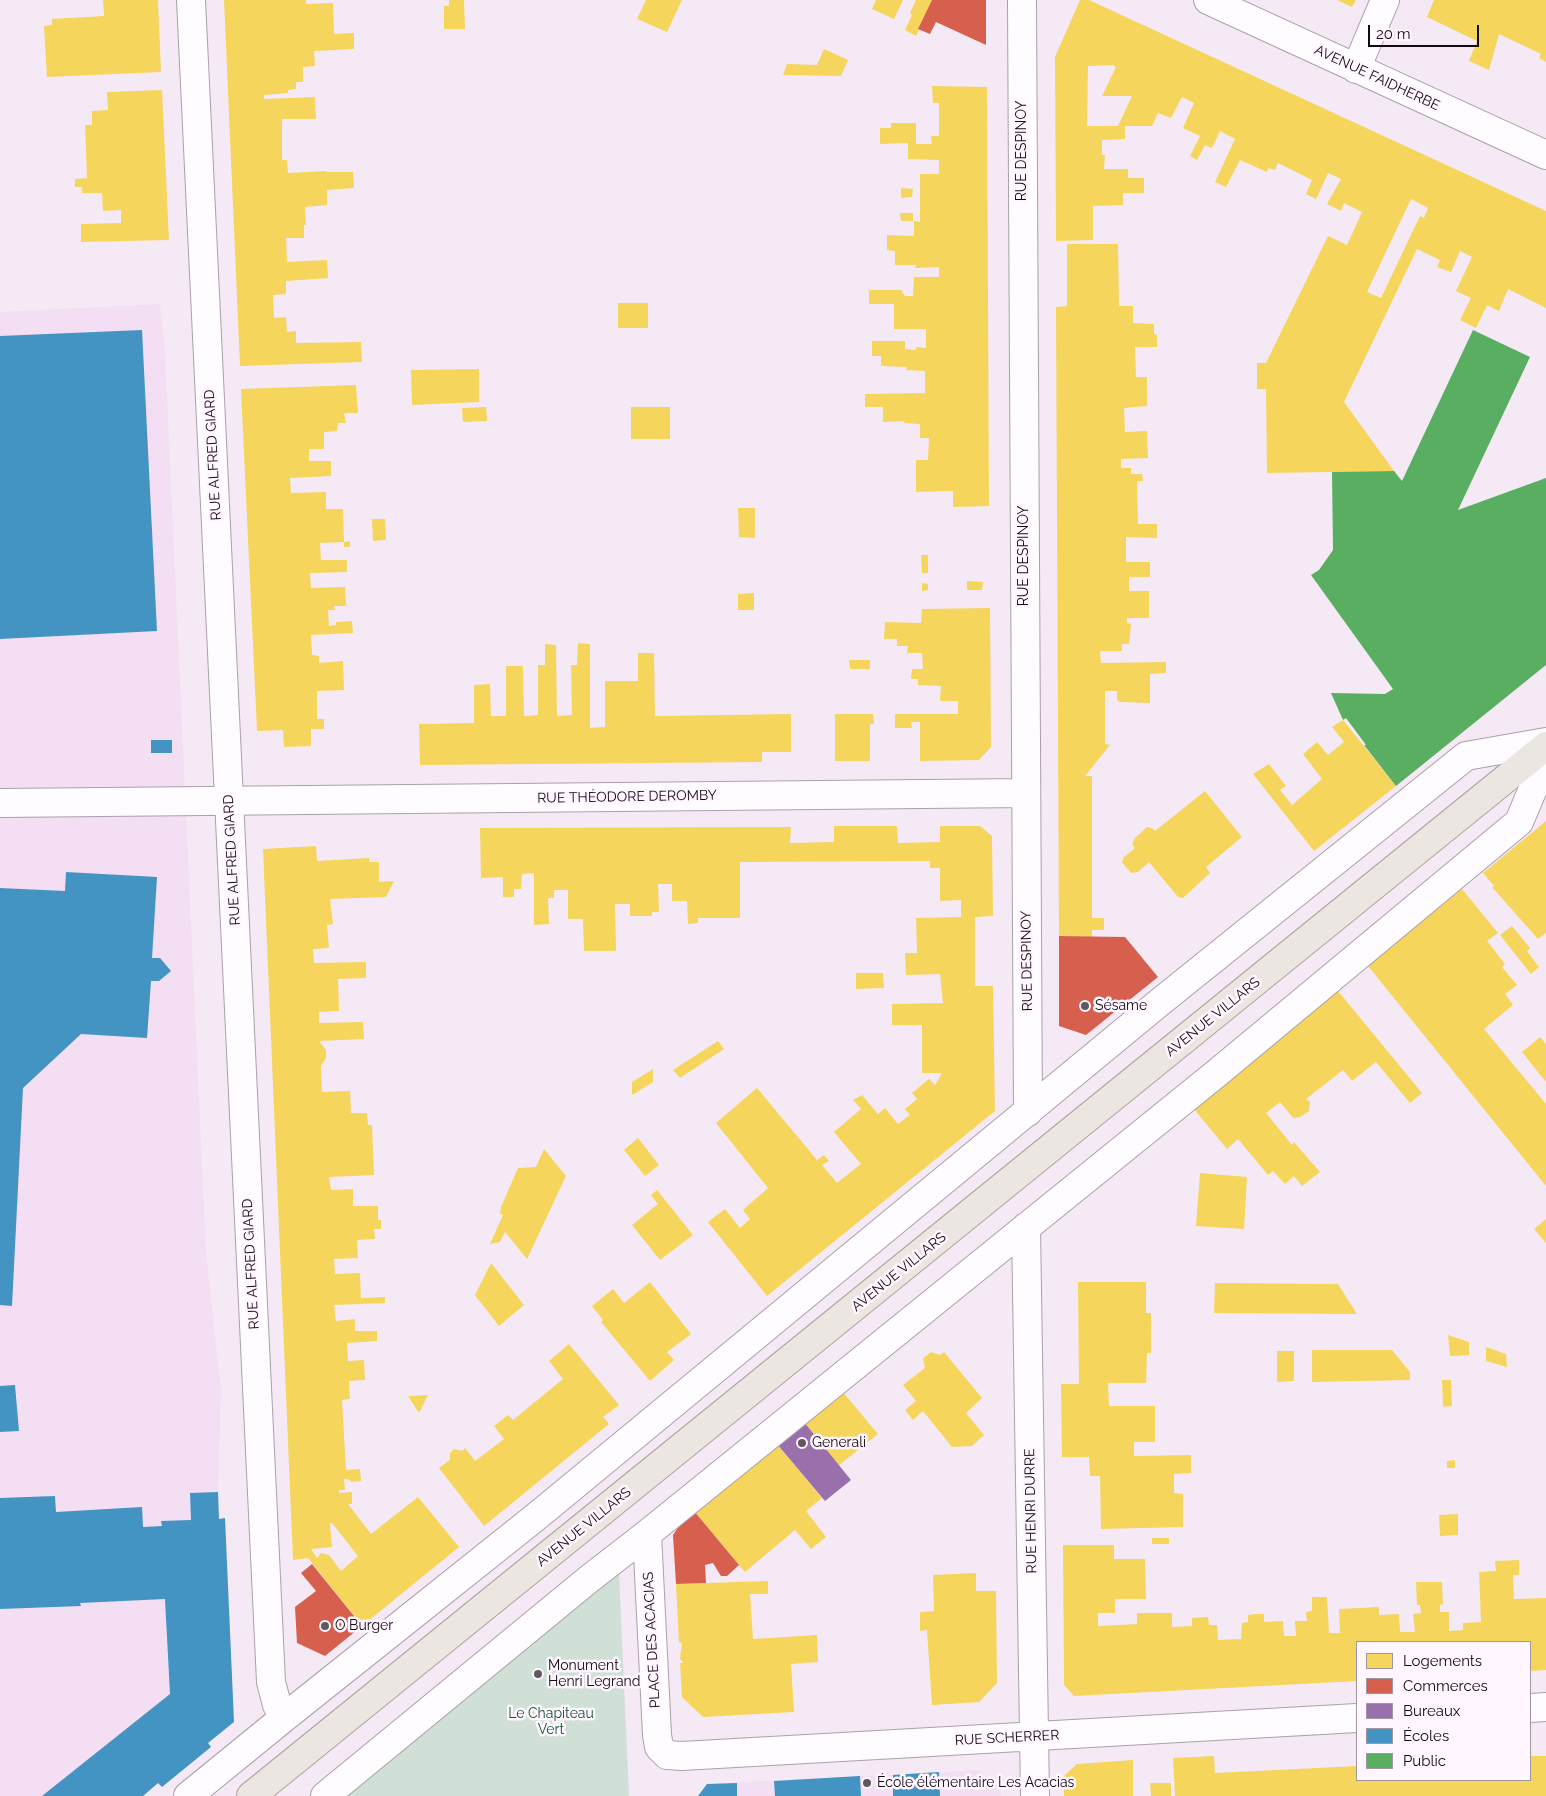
<!DOCTYPE html>
<meta charset="utf-8">
<style>
body{margin:0}
#map{position:relative;width:1546px;height:1796px;overflow:hidden;background:#f5e9f5;font-family:Raleway,sans-serif}
canvas{display:block}
.legend{position:absolute;left:1356px;top:1641px;width:175px;height:140px;box-sizing:border-box;background:#fff6ff;border:1px solid #a098a0;margin:0;padding:6px 9px;list-style:none;font-size:15px;color:#110a11}
.legend li{display:flex;align-items:center;gap:10px;height:25px}
.legend b{width:25px;border:1px solid #a098a0}
.scale{position:absolute;left:1368px;top:25px;width:111px;height:22px;box-sizing:border-box;border:2px solid #110a11;border-top:0;padding-left:6px;font-size:15px;line-height:18px;white-space:nowrap;color:#110a11;-webkit-text-stroke:4px #fff6ff;paint-order:stroke}
</style>
<div id="map">
<canvas width="1546" height="1796"></canvas>
<ul class="legend">
<li><b style="height:14px;background:#f6d55c"></b>Logements</li>
<li><b style="height:14px;background:#d6604d"></b>Commerces</li>
<li><b style="height:14px;background:#9970ab"></b>Bureaux</li>
<li><b style="height:14px;background:#4393c3"></b>Écoles</li>
<li><b style="height:14px;background:#5aae61"></b>Public</li>
</ul>
<div class="scale">20 m</div>
</div>
<script>
const c = document.querySelector('canvas').getContext('2d');
c.lineJoin = 'round';
function fill(path, color) {
  c.fillStyle = color;
  c.fill(path, 'evenodd');
}
function toPath(rows) {
  const path = new Path2D();
  for (const r of rows) {
    path.moveTo(r[0], r[1]);
    for (let i = 2; i < r.length; i += 2) path.lineTo(r[i], r[i + 1]);
  }
  return path;
}
function stroke(path, color, width, dash) {
  c.strokeStyle = color;
  c.lineWidth = width;
  c.lineCap = dash ? 'butt' : 'round';
  c.setLineDash(dash || []);
  c.stroke(path);
}
function drawText(font, color, halo, rows, align = 'center') {
  c.font = font + ' Raleway,sans-serif';
  c.lineWidth = 5;
  c.setLineDash([]);
  c.textBaseline = 'middle';
  c.strokeStyle = halo;
  c.fillStyle = color;
  for (const [text, x, y, turn = 0] of rows) {
    c.save();
    c.translate(x, y);
    c.rotate((+turn || 0) * Math.PI / 180);
    c.textAlign = isNaN(turn) ? turn : align;
    if (halo) c.strokeText(text, 0, 0);
    c.fillText(text, 0, 0);
    c.restore();
  }
}
fill(toPath([
 [160,304,165,353,206,1252,221,1390,218,1492,219,1519,234,1722,143,1796,0,1796,0,312],
 [979,1770,1001,1788,1001,1796,698,1796,707,1784]
]), '#f3def3');
fill(toPath([
 [619,1572,629,1796,344,1796]
]), '#d1e0d6');
fill(toPath([
 [103,0,158,0,161,72,47,77,44,26,52,25,52,19,104,16],
 [224,0,306,0,306,4,333,3,334,34,354,33,354,49,314,51,315,66,303,67,303,82,296,82,296,89,288,90,288,93,264,95,264,99,315,97,316,119,282,119,282,160,287,160,288,173,326,171,326,172,353,172,354,188,327,190,327,205,305,207,306,225,304,225,304,238,286,238,287,262,327,260,328,278,286,281,286,294,273,295,274,318,286,317,287,332,296,331,296,343,361,342,362,362,240,366],
 [449,0,464,0,465,29,444,29,444,6,449,6],
 [646,0,682,0,667,32,637,19],
 [876,0,903,0,894,19,872,9],
 [916,0,932,0,916,36,905,30,912,15,910,13],
 [1080,0,1089,0,1546,211,1546,308,1508,289,1499,311,1487,305,1476,328,1460,320,1471,298,1456,291,1472,257,1460,251,1451,272,1437,267,1440,260,1417,249,1344,402,1394,471,1267,473,1266,389,1257,389,1257,363,1266,363,1328,236,1347,245,1362,212,1344,203,1341,211,1327,204,1341,179,1328,173,1316,199,1306,194,1312,180,1278,163,1275,170,1268,168,1267,172,1240,160,1226,187,1215,182,1235,139,1220,131,1212,148,1205,145,1197,160,1190,156,1200,136,1183,128,1194,103,1182,97,1171,118,1158,113,1152,126,1125,126,1125,139,1102,140,1102,155,1105,155,1104,169,1128,169,1128,178,1144,178,1144,193,1123,193,1123,205,1093,206,1093,240,1056,241,1055,57],
 [1113,65,1116,67,1102,96,1132,96,1118,126,1087,126,1088,66],
 [1411,199,1428,208,1424,218,1420,216,1381,298,1367,292],
 [1337,0,1356,0,1352,7],
 [1434,0,1546,0,1546,62,1539,58,1541,54,1499,34,1489,70,1469,61,1477,41,1427,17],
 [824,49,848,60,841,76,783,75,787,64,817,65],
 [932,86,987,87,989,506,953,507,953,491,916,492,916,460,928,460,929,438,920,438,920,424,904,423,905,421,883,422,883,407,865,407,865,394,925,393,925,371,906,370,907,367,881,366,881,356,872,356,872,341,905,341,905,349,916,350,916,347,926,348,926,329,894,329,894,304,869,304,869,290,901,290,905,296,913,296,914,277,939,277,939,267,915,268,916,265,895,265,895,251,887,250,887,235,914,236,914,221,920,222,920,174,939,174,939,160,908,159,908,143,880,144,880,128,891,128,891,123,916,123,916,144,932,144,931,136,939,136,939,103,933,103],
 [162,90,169,240,81,242,81,224,121,223,121,210,103,211,102,193,82,193,82,187,75,187,75,179,87,178,85,125,92,125,92,111,108,110,107,92],
 [901,188,913,189,912,197,901,198],
 [900,213,913,213,913,221,901,221],
 [1067,244,1118,244,1119,306,1133,306,1133,323,1154,324,1154,334,1157,335,1157,347,1135,347,1136,377,1147,377,1147,406,1124,408,1125,432,1147,431,1148,458,1121,459,1121,468,1131,468,1131,474,1142,474,1143,481,1137,481,1138,524,1157,524,1157,538,1126,537,1126,562,1150,562,1150,577,1129,577,1129,591,1149,591,1149,618,1127,618,1127,623,1131,624,1129,644,1122,644,1122,651,1100,651,1101,663,1166,662,1166,673,1150,674,1150,703,1120,702,1117,700,1117,691,1105,691,1105,744,1110,745,1085,776,1092,776,1092,918,1104,918,1104,930,1092,930,1092,937,1059,936,1056,307,1067,306],
 [618,303,648,303,648,328,618,328],
 [479,369,479,402,412,405,411,370],
 [356,385,358,413,344,413,346,423,338,423,337,431,324,432,324,449,309,449,309,461,331,461,331,476,290,478,291,493,326,492,326,509,343,509,344,542,320,543,321,560,347,560,347,572,310,573,311,588,345,587,346,606,334,606,335,610,328,610,329,626,336,625,336,622,352,621,353,633,311,635,312,655,319,656,319,663,343,661,344,690,317,691,317,719,324,719,324,729,311,729,311,746,284,747,283,730,257,731,241,389],
 [486,407,487,421,463,422,462,408],
 [631,407,670,407,670,439,631,439],
 [738,508,755,508,755,538,739,537],
 [372,519,385,519,386,540,373,541],
 [350,541,350,547,344,547,344,542],
 [921,555,928,555,928,573,922,573],
 [967,581,983,582,982,590,967,590],
 [922,583,928,584,928,590,922,591],
 [754,593,754,610,738,610,738,594],
 [990,608,991,747,979,760,920,761,920,722,911,722,912,728,895,728,895,714,958,714,958,701,940,701,941,686,918,685,918,679,911,679,912,669,923,669,922,653,907,653,908,646,897,646,897,639,884,639,885,622,921,623,922,609],
 [578,643,590,644,590,728,605,727,605,681,638,681,638,653,654,653,655,716,791,714,791,752,762,752,762,762,420,765,419,724,474,723,474,685,490,684,491,716,506,716,506,666,523,666,524,716,538,715,538,665,545,665,545,644,556,645,557,716,572,715,571,665,577,665],
 [849,660,870,660,870,669,850,669],
 [835,714,873,714,874,724,870,724,870,761,835,761],
 [1343,720,1396,786,1314,851,1253,774,1269,764,1286,786,1280,790,1292,805,1322,779,1303,754,1317,742,1328,755,1344,742,1332,727],
 [1205,791,1242,837,1206,867,1210,873,1183,898,1178,897,1149,862,1138,872,1131,873,1122,862,1124,857,1135,848,1132,844,1135,838,1147,827,1152,828,1155,831],
 [1546,821,1546,933,1538,939,1492,887,1494,886,1483,873],
 [834,826,897,826,898,843,940,842,940,826,980,826,992,836,993,916,975,917,975,986,993,986,995,1111,767,1296,708,1222,725,1209,740,1228,750,1219,743,1210,768,1188,716,1123,757,1088,817,1160,824,1155,829,1161,822,1165,837,1183,861,1164,834,1132,861,1109,853,1100,862,1095,878,1114,885,1108,898,1124,910,1115,905,1109,917,1099,912,1093,929,1079,935,1085,942,1073,922,1073,922,1025,892,1025,892,1004,943,1003,940,974,906,975,905,953,917,953,916,918,961,917,961,900,940,901,940,868,930,868,930,861,740,862,740,918,698,918,698,923,688,924,687,901,672,901,672,884,658,884,659,912,652,912,652,916,630,916,630,904,615,904,616,951,584,951,583,919,568,919,568,890,554,890,554,898,548,898,549,924,534,925,534,873,522,874,521,889,514,889,514,897,503,897,503,877,481,878,480,828,791,827,790,843,834,842],
 [316,846,317,861,369,858,369,862,379,862,379,882,394,881,386,897,330,899,333,924,327,925,329,948,313,949,314,963,366,962,366,978,338,979,339,1011,319,1012,319,1023,363,1022,364,1039,319,1041,326,1050,326,1058,321,1066,322,1092,350,1091,351,1113,367,1113,368,1125,372,1125,374,1175,329,1177,331,1190,353,1189,353,1206,378,1206,378,1220,381,1220,381,1229,374,1229,375,1239,357,1240,358,1258,334,1259,335,1274,360,1273,361,1298,385,1297,385,1303,334,1305,336,1321,355,1319,355,1331,377,1331,377,1341,347,1343,348,1361,364,1360,365,1380,349,1381,350,1399,342,1400,346,1470,360,1469,361,1481,352,1482,348,1479,344,1479,345,1490,339,1490,339,1493,352,1492,352,1504,348,1504,371,1534,418,1497,459,1547,362,1626,308,1558,293,1560,263,849],
 [330,1523,332,1523,358,1556,341,1571,329,1555,321,1553,317,1558,311,1549,332,1547],
 [1462,889,1498,933,1487,941,1505,964,1502,967,1517,985,1505,994,1513,1005,1484,1029,1546,1104,1546,1186,1368,966],
 [1512,926,1530,948,1527,951,1539,967,1531,974,1500,935],
 [856,973,883,973,884,988,856,989],
 [1338,991,1422,1093,1410,1103,1376,1062,1352,1081,1343,1070,1306,1099,1310,1102,1309,1111,1300,1117,1293,1118,1280,1102,1266,1113,1292,1145,1294,1142,1320,1172,1302,1186,1294,1176,1285,1184,1273,1171,1268,1175,1238,1139,1227,1149,1193,1108],
 [1540,1037,1546,1044,1546,1082,1522,1052],
 [718,1041,724,1049,680,1078,673,1070],
 [653,1069,653,1082,632,1095,632,1082],
 [638,1138,659,1165,645,1176,624,1150],
 [544,1149,566,1176,527,1259,505,1232,500,1242,490,1244,503,1215,500,1214,501,1207,518,1168,536,1167],
 [1200,1173,1247,1177,1244,1229,1196,1226],
 [657,1190,693,1235,660,1260,632,1225,658,1204,651,1195],
 [1546,1219,1546,1243,1534,1229],
 [491,1263,524,1305,499,1326,475,1295],
 [650,1282,691,1334,667,1352,674,1360,650,1381,601,1322,603,1320,592,1306,613,1289,624,1303],
 [1078,1282,1146,1282,1146,1313,1151,1313,1151,1353,1147,1353,1146,1383,1108,1383,1109,1406,1155,1406,1155,1442,1134,1442,1134,1456,1191,1455,1191,1473,1174,1474,1174,1493,1183,1494,1183,1527,1101,1529,1100,1476,1090,1476,1089,1457,1062,1457,1061,1384,1079,1384],
 [1215,1283,1338,1284,1357,1314,1214,1313],
 [1448,1335,1469,1342,1469,1355,1450,1356],
 [569,1344,619,1405,603,1417,609,1424,484,1526,439,1468,450,1460,450,1453,454,1449,462,1451,465,1448,475,1461,504,1439,494,1426,508,1415,513,1420,563,1379,549,1361],
 [1486,1347,1506,1354,1507,1367,1486,1361],
 [1312,1350,1392,1350,1410,1372,1410,1380,1312,1382],
 [1277,1351,1294,1351,1294,1381,1277,1382],
 [931,1352,940,1355,944,1352,982,1398,966,1413,984,1435,972,1446,952,1447,923,1411,913,1420,905,1410,916,1401,903,1385,925,1368,923,1358],
 [1442,1380,1451,1380,1452,1406,1443,1407],
 [842,1391,878,1434,838,1466,804,1422],
 [428,1395,419,1413,408,1396],
 [777,1444,822,1498,806,1511,826,1537,811,1549,795,1530,745,1572,694,1511],
 [1455,1460,1455,1468,1447,1468,1447,1461],
 [1458,1514,1458,1535,1440,1536,1439,1515],
 [1152,1538,1169,1538,1169,1544,1152,1544],
 [1063,1545,1114,1545,1114,1559,1145,1559,1146,1599,1115,1599,1115,1613,1098,1613,1098,1626,1137,1624,1137,1613,1172,1613,1172,1627,1192,1626,1192,1618,1208,1617,1209,1625,1217,1625,1218,1640,1241,1639,1242,1623,1248,1622,1248,1615,1256,1614,1264,1614,1264,1622,1283,1621,1284,1636,1296,1636,1295,1621,1307,1621,1306,1612,1312,1611,1312,1597,1327,1597,1329,1633,1340,1633,1339,1609,1379,1607,1379,1615,1399,1614,1400,1632,1415,1632,1413,1614,1421,1613,1420,1605,1417,1605,1416,1582,1442,1582,1443,1605,1440,1604,1440,1612,1449,1612,1449,1631,1463,1630,1463,1623,1481,1622,1479,1572,1496,1571,1495,1561,1519,1560,1519,1575,1513,1575,1514,1599,1546,1598,1546,1670,1530,1671,1530,1642,1357,1642,1357,1681,1074,1696,1064,1685],
 [976,1573,976,1591,996,1591,997,1683,979,1702,932,1705,927,1630,920,1631,920,1612,934,1611,933,1575],
 [768,1581,768,1594,750,1594,753,1639,817,1635,818,1662,791,1664,794,1712,703,1717,682,1697,680,1663,683,1663,680,1658,682,1643,679,1642,676,1584],
 [1214,1756,1215,1773,1357,1766,1357,1780,1530,1780,1530,1756,1546,1756,1546,1796,1175,1796,1173,1758],
 [1133,1760,1133,1796,1064,1796,1064,1776,1077,1764],
 [1150,1783,1171,1783,1171,1796,1151,1796]
]), '#f6d55c');
fill(toPath([
 [932,0,986,0,986,45,936,22,930,34,918,29],
 [1059,936,1125,937,1158,977,1086,1035,1059,1026],
 [694,1511,739,1565,727,1576,721,1576,713,1563,705,1565,706,1583,676,1584,673,1535,681,1523],
 [312,1564,362,1626,325,1656,297,1643,295,1607,316,1591,301,1573]
]), '#d6604d');
fill(toPath([
 [804,1422,851,1480,825,1501,777,1444]
]), '#9970ab');
fill(toPath([
 [142,330,157,631,0,639,0,336],
 [151,740,172,740,172,753,151,753],
 [66,872,157,877,152,958,160,958,171,971,159,981,151,981,147,1038,81,1034,23,1088,12,1306,0,1305,0,888,65,891],
 [15,1385,19,1431,0,1432,0,1386],
 [218,1492,219,1519,225,1518,234,1722,208,1743,211,1747,162,1787,158,1783,143,1796,42,1796,170,1694,165,1599,80,1603,81,1606,0,1609,0,1498,55,1496,56,1512,142,1507,143,1527,162,1526,161,1521,191,1520,190,1493],
 [939,1772,940,1796,893,1796,893,1775],
 [860,1776,861,1796,775,1796,774,1781],
 [737,1783,737,1796,698,1796,707,1784]
]), '#4393c3');
fill(toPath([
 [1473,330,1530,357,1458,510,1546,478,1546,665,1396,786,1364,745,1366,745,1346,718,1343,720,1331,693,1385,694,1393,689,1311,575,1319,570,1333,550,1332,472,1394,471,1402,481]
]), '#5aae61');
const minor = toPath([
 [191,0,271,1682,277,1705,285,1717],
 [1022,0,1028,1112],
 [1208,0,1546,155],
 [1356,69,1385,0],
 [0,803,1025,793],
 [1026,1227,1035,1796],
 [647,1534,657,1735,659,1747,667,1755,682,1756,1357,1718],
 [1530,1708,1546,1707],
 [188,1796,285,1717,537,1516,1160,1002,1466,756,1546,742],
 [325,1796,589,1579,647,1534,1217,1073,1519,822,1546,758]
]);
const major = toPath([
 [251,1796,1546,746]
]);
stroke(minor, '#aaa0aa', 30);
stroke(major, '#afa29c', 30);
stroke(minor, '#fefcfe', 28);
stroke(major, '#ece6e2', 28);
for (const [x, y, r, color] of [
 [1085,1006,5,"#615861"],
 [802,1443,5,"#615861"],
 [325,1626,5,"#615861"],
 [538,1674,5,"#615861"],
 [867,1783,5,"#615861"]
]) {
  const dot = new Path2D();
  dot.arc(x, y, r, 0, 2 * Math.PI);
  c.fillStyle = color;
  c.fill(dot);
  stroke(dot, '#fff6ff', 2);
}
drawText('14px', '#110a11', '#fff6ff', [
 ["AVENUE FAIDHERBE",1377,78,25],
 ["RUE DESPINOY",1022,151,-90],
 ["RUE ALFRED GIARD",213,455,-93],
 ["RUE DESPINOY",1024,556,-90],
 ["RUE THÉODORE DEROMBY",627,797,-1],
 ["RUE ALFRED GIARD",232,860,-93],
 ["RUE DESPINOY",1027,961,-91],
 ["AVENUE VILLARS",1213,1017,-39],
 ["RUE ALFRED GIARD",251,1264,-93],
 ["AVENUE VILLARS",899,1272,-39],
 ["RUE HENRI DURRE",1031,1511,-91],
 ["AVENUE VILLARS",584,1527,-39],
 ["PLACE DES ACACIAS",652,1640,-93],
 ["RUE SCHERRER",1007,1738,-3]
]);
drawText('14px', '#110a11', '#fff6ff', [
 ["Sésame",1095,1006],
 ["Generali",812,1443],
 ["O Burger",335,1626],
 ["Monument",548,1666],
 ["Henri Legrand",548,1682],
 ["École élémentaire Les Acacias",877,1783]
], 'left');
drawText('14px', '#15542d', '#fff6ff', [
 ["Le Chapiteau",551,1714],
 ["Vert",551,1730]
]);
</script>
